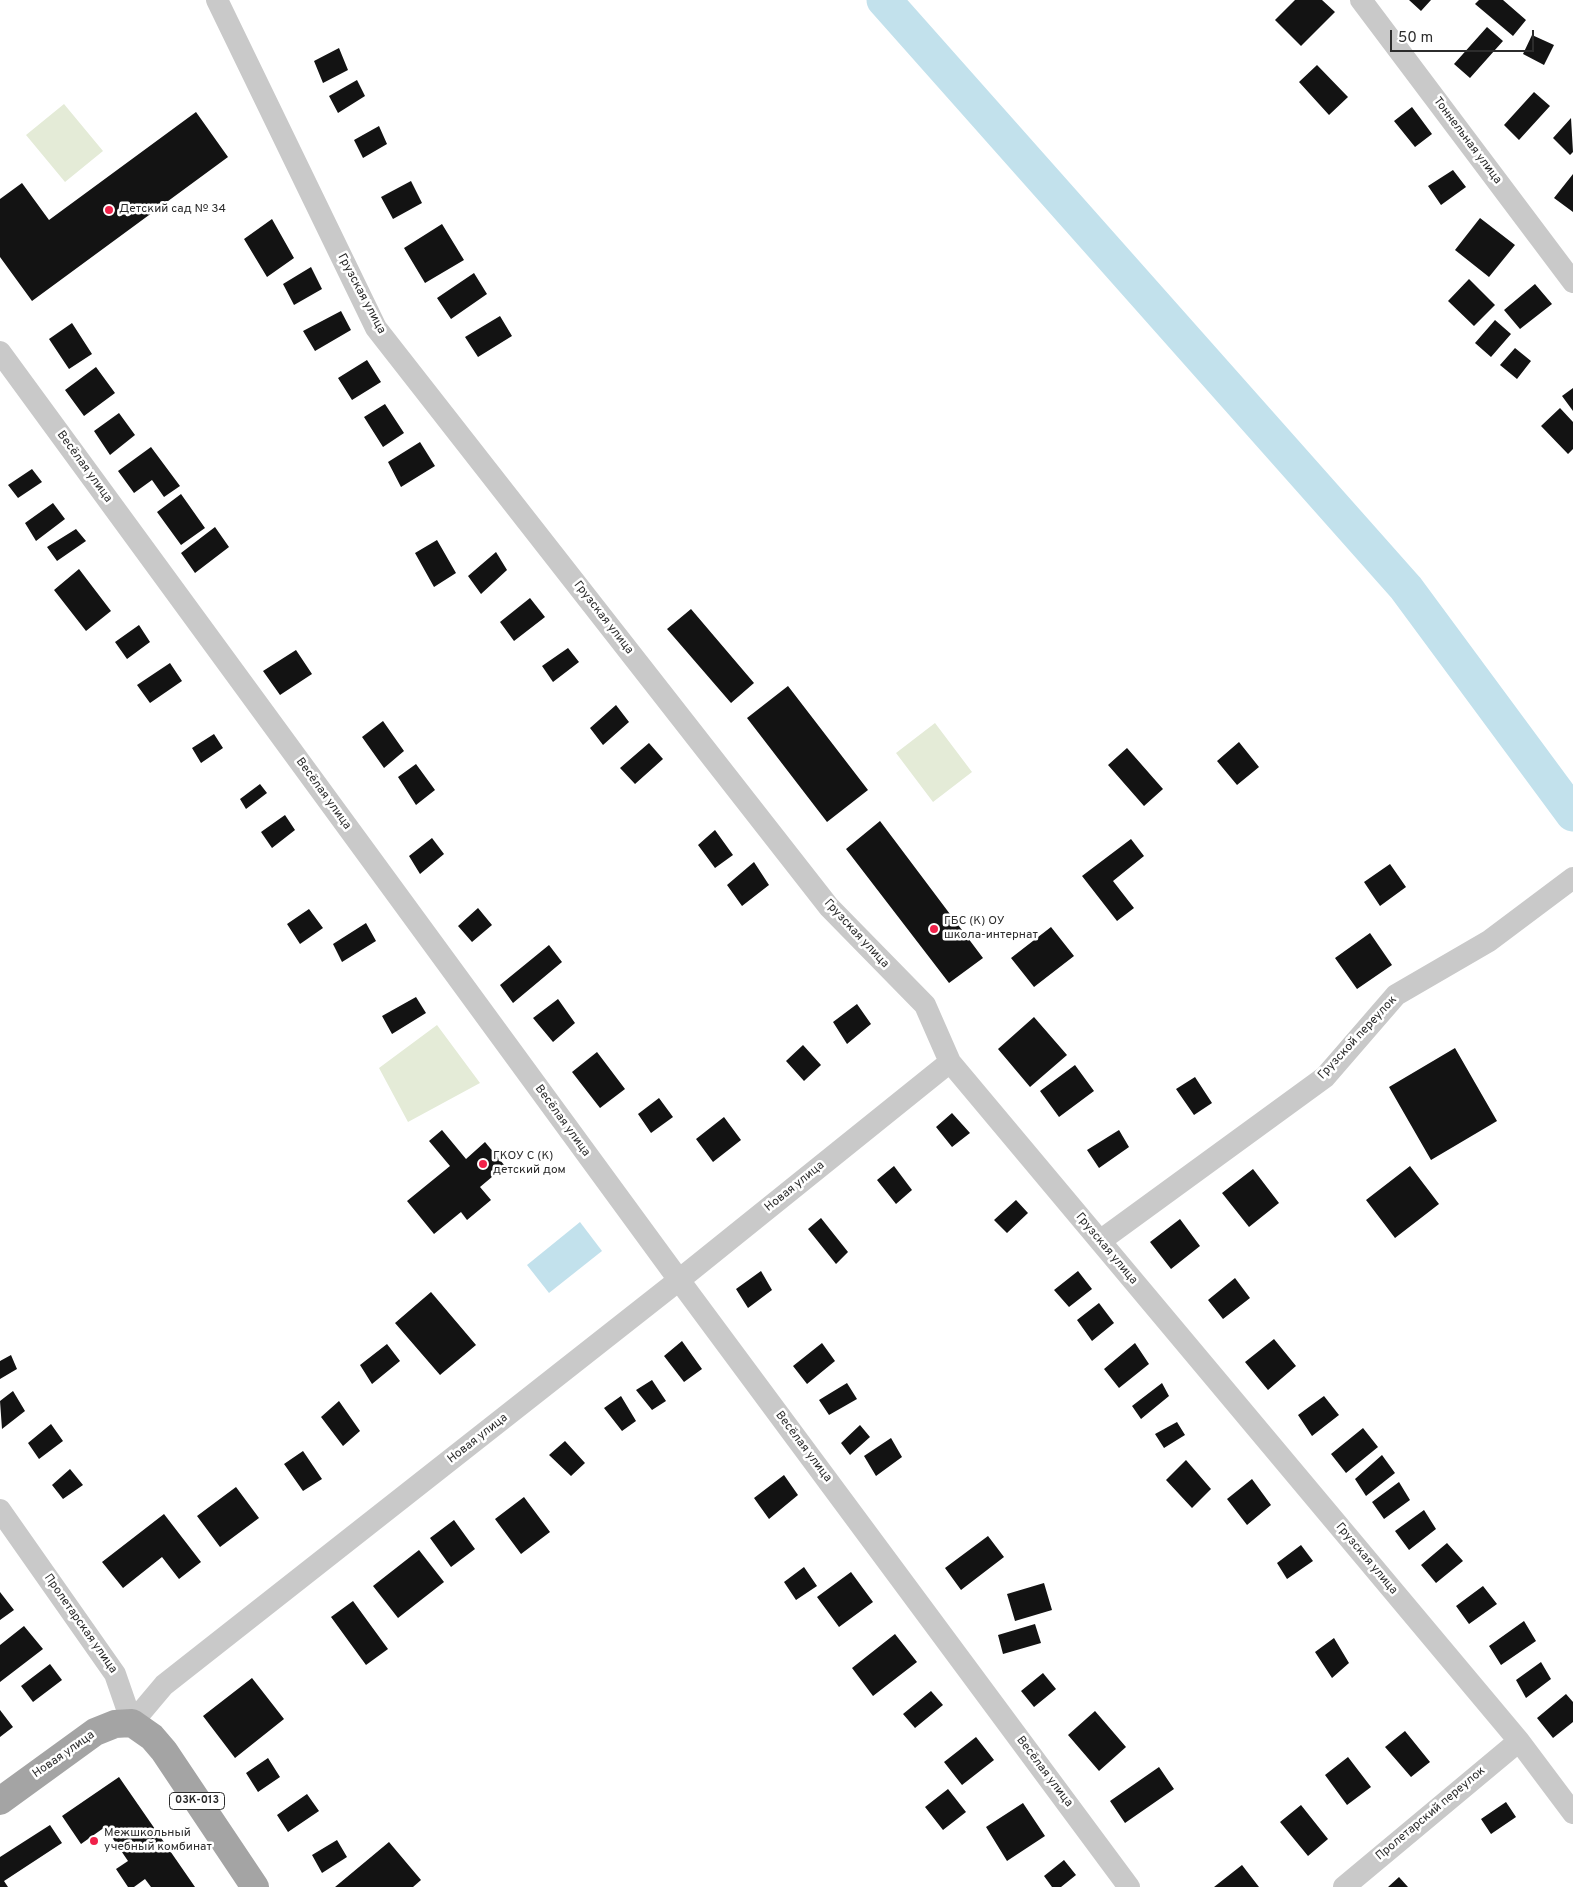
<!DOCTYPE html>
<meta charset="utf-8">
<style>
body{margin:0}
#map{position:relative;width:1573px;height:1887px;overflow:hidden;background:#fff;font-family:Overpass,sans-serif}
canvas{display:block}
.scale{position:absolute;left:1390px;top:30px;width:144px;height:22px;box-sizing:border-box;border:2px solid #2c2c2c;border-top:0;padding-left:6px;font-size:15px;line-height:18px;white-space:nowrap;color:#2c2c2c;-webkit-text-stroke:4px #fff;paint-order:stroke}
</style>
<div id="map">
<canvas width="1573" height="1887"></canvas>
<div class="scale">50 m</div>
</div>
<script>
const c = document.querySelector('canvas').getContext('2d');
c.lineJoin = 'round';
function fill(path, color) {
  c.fillStyle = color;
  c.fill(path, 'evenodd');
}
function toPath(rows) {
  const path = new Path2D();
  for (const r of rows) {
    path.moveTo(r[0], r[1]);
    for (let i = 2; i < r.length; i += 2) path.lineTo(r[i], r[i + 1]);
  }
  return path;
}
function stroke(path, color, width, dash) {
  c.strokeStyle = color;
  c.lineWidth = width;
  c.lineCap = dash ? 'butt' : 'round';
  c.setLineDash(dash || []);
  c.stroke(path);
}
function drawText(font, color, halo, rows, align = 'center') {
  c.font = font + ' Overpass,sans-serif';
  c.lineWidth = 5;
  c.setLineDash([]);
  c.textBaseline = 'middle';
  c.strokeStyle = halo;
  c.fillStyle = color;
  for (const [text, x, y, turn = 0] of rows) {
    c.save();
    c.translate(x, y);
    c.rotate((+turn || 0) * Math.PI / 180);
    c.textAlign = isNaN(turn) ? turn : align;
    if (halo) c.strokeText(text, 0, 0);
    c.fillText(text, 0, 0);
    c.restore();
  }
}
fill(toPath([
 [64,104,103,151,65,182,26,135],
 [935,723,972,772,933,802,896,753],
 [437,1025,480,1083,408,1122,379,1068]
]), '#e4ebd7');
fill(toPath([
 [580,1222,602,1251,549,1293,527,1265]
]), '#c2e1ec');
stroke(toPath([
 [884,0,1406,588,1573,814]
]), '#c2e1ec', 35);
fill(toPath([
 [1295,0,1322,0,1335,12,1301,46,1275,20],
 [1409,0,1431,0,1421,11],
 [1479,0,1503,0,1526,20,1513,36,1475,4],
 [1487,27,1503,41,1470,78,1454,64],
 [1532,35,1554,45,1544,65,1523,54],
 [339,48,348,70,323,83,314,61],
 [1317,65,1348,97,1329,115,1299,82],
 [357,80,365,96,338,113,329,96],
 [1534,92,1550,106,1519,140,1504,125],
 [1412,107,1432,134,1415,147,1394,121],
 [196,112,228,157,32,301,0,257,0,199,22,183,49,220],
 [1571,118,1573,152,1570,155,1553,138],
 [379,126,387,144,363,158,354,140],
 [1453,170,1466,187,1441,205,1428,186],
 [1573,174,1573,212,1554,198],
 [411,181,422,203,393,219,381,197],
 [1480,218,1515,245,1489,277,1455,250],
 [272,219,294,258,267,277,244,239],
 [442,224,464,260,425,283,404,248],
 [311,267,322,289,294,305,283,284],
 [474,273,487,294,451,319,437,298],
 [1469,279,1495,305,1474,326,1448,301],
 [1535,284,1552,304,1520,329,1504,310],
 [341,311,351,330,315,351,303,331],
 [500,316,512,336,478,357,465,337],
 [1495,320,1511,334,1491,357,1475,343],
 [72,323,92,354,69,369,49,339],
 [1515,348,1531,361,1517,379,1500,365],
 [367,360,381,382,352,400,338,378],
 [96,367,115,393,84,416,65,390],
 [1573,388,1573,411,1562,396],
 [385,404,404,433,383,447,364,417],
 [1560,408,1573,422,1573,449,1568,454,1541,426],
 [119,413,135,435,110,455,94,431],
 [420,442,435,466,401,487,388,462],
 [151,447,180,486,164,497,152,480,134,493,118,471],
 [32,469,42,482,18,498,8,485],
 [181,494,205,528,181,545,157,512],
 [53,503,65,519,36,541,25,523],
 [215,527,229,547,195,573,181,553],
 [76,529,86,541,57,561,47,547],
 [437,540,456,573,434,587,415,553],
 [496,552,507,570,481,594,468,576],
 [79,569,111,611,86,631,54,590],
 [530,598,545,617,514,641,500,622],
 [691,609,754,683,731,703,667,629],
 [139,625,150,642,127,659,115,642],
 [568,648,579,662,553,682,542,666],
 [296,650,312,674,280,695,263,671],
 [170,663,182,681,150,703,137,685],
 [788,686,868,790,827,822,747,718],
 [616,705,629,722,603,745,590,728],
 [383,721,404,751,384,768,362,737],
 [214,734,223,748,201,763,192,748],
 [1239,742,1259,767,1237,785,1217,761],
 [649,743,663,759,635,784,620,768],
 [1127,748,1163,789,1144,806,1108,765],
 [416,764,435,790,416,805,398,777],
 [260,784,267,793,246,809,240,799],
 [285,815,295,830,272,848,261,832],
 [880,821,983,958,949,983,846,849],
 [715,830,733,855,715,868,698,845],
 [432,838,444,854,420,874,409,856],
 [1131,839,1144,856,1113,881,1134,908,1117,921,1082,876],
 [754,862,769,885,742,906,727,885],
 [1390,864,1406,887,1380,906,1364,882],
 [478,908,492,925,472,942,458,926],
 [309,909,323,928,300,944,287,924],
 [366,923,376,941,342,962,333,944],
 [1051,927,1074,956,1034,987,1011,958],
 [1370,933,1392,965,1357,989,1335,958],
 [549,945,562,962,513,1003,500,985],
 [416,997,426,1013,392,1034,382,1016],
 [558,999,575,1023,553,1042,533,1018],
 [857,1004,871,1024,847,1044,833,1022],
 [1034,1017,1067,1055,1030,1087,998,1049],
 [803,1045,821,1065,804,1081,786,1061],
 [1455,1048,1497,1121,1431,1160,1389,1087],
 [597,1052,625,1089,600,1108,572,1072],
 [1075,1065,1094,1091,1059,1117,1040,1091],
 [1195,1077,1212,1103,1194,1115,1176,1089],
 [659,1098,673,1117,651,1133,638,1114],
 [952,1113,970,1133,952,1147,936,1127],
 [724,1117,741,1140,713,1162,696,1139],
 [442,1130,466,1159,485,1142,505,1166,480,1187,491,1200,467,1220,461,1212,434,1234,407,1201,450,1166,429,1141],
 [1119,1130,1129,1147,1099,1168,1087,1150],
 [894,1166,912,1190,896,1204,877,1180],
 [1410,1166,1439,1204,1395,1238,1366,1200],
 [1253,1169,1279,1203,1249,1227,1222,1193],
 [1016,1200,1028,1213,1007,1233,994,1220],
 [821,1218,848,1252,836,1264,808,1229],
 [1180,1219,1200,1246,1171,1269,1150,1242],
 [761,1271,772,1290,748,1308,736,1289],
 [1078,1271,1092,1289,1069,1307,1054,1290],
 [1235,1278,1250,1298,1223,1319,1208,1300],
 [431,1292,476,1345,440,1375,395,1323],
 [1099,1303,1114,1323,1092,1341,1077,1320],
 [1274,1339,1296,1366,1268,1390,1245,1362],
 [682,1341,702,1369,684,1382,664,1356],
 [822,1343,835,1361,807,1384,793,1366],
 [1135,1343,1149,1364,1119,1388,1104,1369],
 [387,1344,400,1361,372,1384,360,1365],
 [11,1355,17,1369,0,1379,0,1361],
 [652,1380,666,1401,652,1410,636,1390],
 [847,1383,857,1399,829,1415,819,1400],
 [1162,1383,1169,1396,1141,1419,1132,1406],
 [13,1391,25,1411,2,1429,0,1401],
 [621,1396,636,1421,622,1431,604,1408],
 [1324,1396,1339,1415,1312,1436,1298,1415],
 [339,1401,360,1431,343,1446,321,1417],
 [1177,1422,1185,1435,1164,1448,1155,1434],
 [51,1424,63,1441,39,1459,28,1443],
 [860,1425,870,1437,850,1455,841,1443],
 [1363,1428,1378,1447,1346,1473,1331,1454],
 [891,1438,902,1457,876,1476,864,1456],
 [565,1441,585,1463,571,1476,549,1455],
 [303,1451,322,1479,303,1491,284,1464],
 [1382,1455,1395,1473,1366,1496,1355,1479],
 [1186,1460,1211,1489,1192,1508,1166,1480],
 [70,1469,83,1485,63,1499,52,1485],
 [784,1475,798,1495,769,1519,754,1498],
 [1252,1479,1271,1505,1247,1525,1227,1499],
 [1399,1482,1410,1500,1384,1519,1372,1502],
 [236,1487,259,1518,220,1547,197,1516],
 [524,1497,550,1532,521,1554,495,1519],
 [1424,1510,1436,1529,1409,1550,1395,1531],
 [164,1514,201,1562,179,1579,162,1557,123,1588,102,1562],
 [454,1520,475,1549,451,1567,430,1538],
 [988,1536,1004,1557,961,1590,945,1568],
 [1447,1543,1463,1561,1436,1583,1421,1565],
 [1301,1545,1313,1561,1287,1579,1277,1563],
 [419,1550,444,1582,398,1618,373,1586],
 [804,1567,817,1586,796,1600,784,1582],
 [851,1572,873,1602,839,1627,817,1597],
 [1044,1583,1052,1610,1015,1621,1007,1594],
 [1483,1586,1497,1604,1469,1624,1456,1606],
 [0,1592,14,1610,0,1620],
 [353,1601,388,1649,366,1665,331,1617],
 [1524,1621,1536,1641,1501,1665,1489,1646],
 [1035,1624,1041,1643,1003,1654,998,1635],
 [24,1626,43,1649,0,1682,0,1645],
 [895,1634,917,1662,873,1696,852,1668],
 [1334,1638,1349,1663,1332,1678,1315,1652],
 [1541,1662,1551,1679,1526,1698,1516,1680],
 [50,1664,62,1680,33,1702,21,1686],
 [1043,1673,1056,1689,1034,1707,1021,1691],
 [252,1678,284,1719,235,1758,203,1716],
 [931,1691,943,1705,915,1728,903,1714],
 [1566,1694,1573,1702,1573,1722,1553,1738,1537,1718],
 [0,1710,13,1727,0,1737],
 [1095,1711,1126,1747,1099,1771,1068,1735],
 [1405,1731,1430,1762,1411,1777,1385,1747],
 [976,1737,994,1760,962,1785,944,1762],
 [1348,1757,1371,1787,1347,1805,1325,1775],
 [268,1758,280,1777,258,1792,246,1773],
 [1159,1767,1174,1789,1125,1823,1110,1801],
 [119,1777,195,1887,151,1887,145,1879,134,1887,128,1887,116,1869,128,1861,105,1827,81,1844,62,1816],
 [948,1789,966,1812,943,1830,925,1807],
 [307,1794,319,1811,288,1832,277,1815],
 [1506,1802,1516,1817,1491,1834,1481,1819],
 [1023,1803,1045,1836,1007,1861,986,1827],
 [1301,1805,1328,1839,1308,1856,1280,1822],
 [50,1825,62,1843,4,1881,8,1887,0,1887,0,1857],
 [337,1840,347,1857,322,1873,312,1855],
 [389,1842,421,1880,413,1887,335,1887],
 [1064,1860,1076,1875,1061,1887,1052,1887,1044,1876],
 [1242,1865,1259,1887,1214,1887],
 [1399,1877,1408,1887,1388,1887]
]), '#131313');
stroke(toPath([
 [217,0,376,328,829,907,925,1005,950,1062,1519,1741,1573,1813],
 [1361,0,1573,282],
 [0,352,679,1280,1129,1887],
 [1100,1241,1325,1077,1396,995,1489,941,1573,878],
 [0,1510,115,1674,132,1723],
 [132,1723,164,1685,679,1280,950,1062],
 [1344,1887,1519,1741]
]), '#c9c9c9', 22);
stroke(toPath([
 [0,1801,95,1732,115,1724,132,1723,152,1737,164,1751,255,1887]
]), '#a4a4a4', 28);
for (const [x, y, r, color] of [
 [109,210,5,"#f02149"],
 [934,929,5,"#f02149"],
 [483,1164,5,"#f02149"],
 [94,1841,5,"#f02149"]
]) {
  const dot = new Path2D();
  dot.arc(x, y, r, 0, 2 * Math.PI);
  c.fillStyle = color;
  c.fill(dot);
  stroke(dot, '#fff', 2);
}
for (const [x, y, w] of [
 [197,1801,55]
]) {
  const box = new Path2D();
  box.roundRect(x - w / 2, y - 8.5, w, 17, 4);
  c.fillStyle = '#fff';
  c.fill(box);
  stroke(box, '#2c2c2c', 1);
}
drawText('bold 11px', '#2c2c2c', null, [
 ["03К-013",197,1801]
]);
drawText('12px', '#2c2c2c', '#fff', [
 ["Тоннельная улица",1467,141,53],
 ["Грузская улица",361,294,62],
 ["Весёлая улица",84,467,54],
 ["Грузская улица",603,618,52],
 ["Весёлая улица",323,794,54],
 ["Грузская улица",856,934,47],
 ["Грузской переулок",1358,1038,-47],
 ["Весёлая улица",562,1121,54],
 ["Новая улица",795,1187,-39],
 ["Грузская улица",1106,1249,50],
 ["Новая улица",478,1439,-38],
 ["Весёлая улица",803,1447,53],
 ["Грузская улица",1366,1559,50],
 ["Пролетарская улица",80,1624,55],
 ["Новая улица",64,1755,-35],
 ["Весёлая улица",1044,1772,53],
 ["Пролетарский переулок",1431,1814,-40]
]);
drawText('12px', '#2c2c2c', '#fff', [
 ["Детский сад № 34",119,210],
 ["ГБС (К) ОУ",944,922],
 ["школа-интернат",944,936],
 ["ГКОУ С (К)",493,1157],
 ["детский дом",493,1171],
 ["Межшкольный",104,1834],
 ["учебный комбинат",104,1848]
], 'left');
</script>
